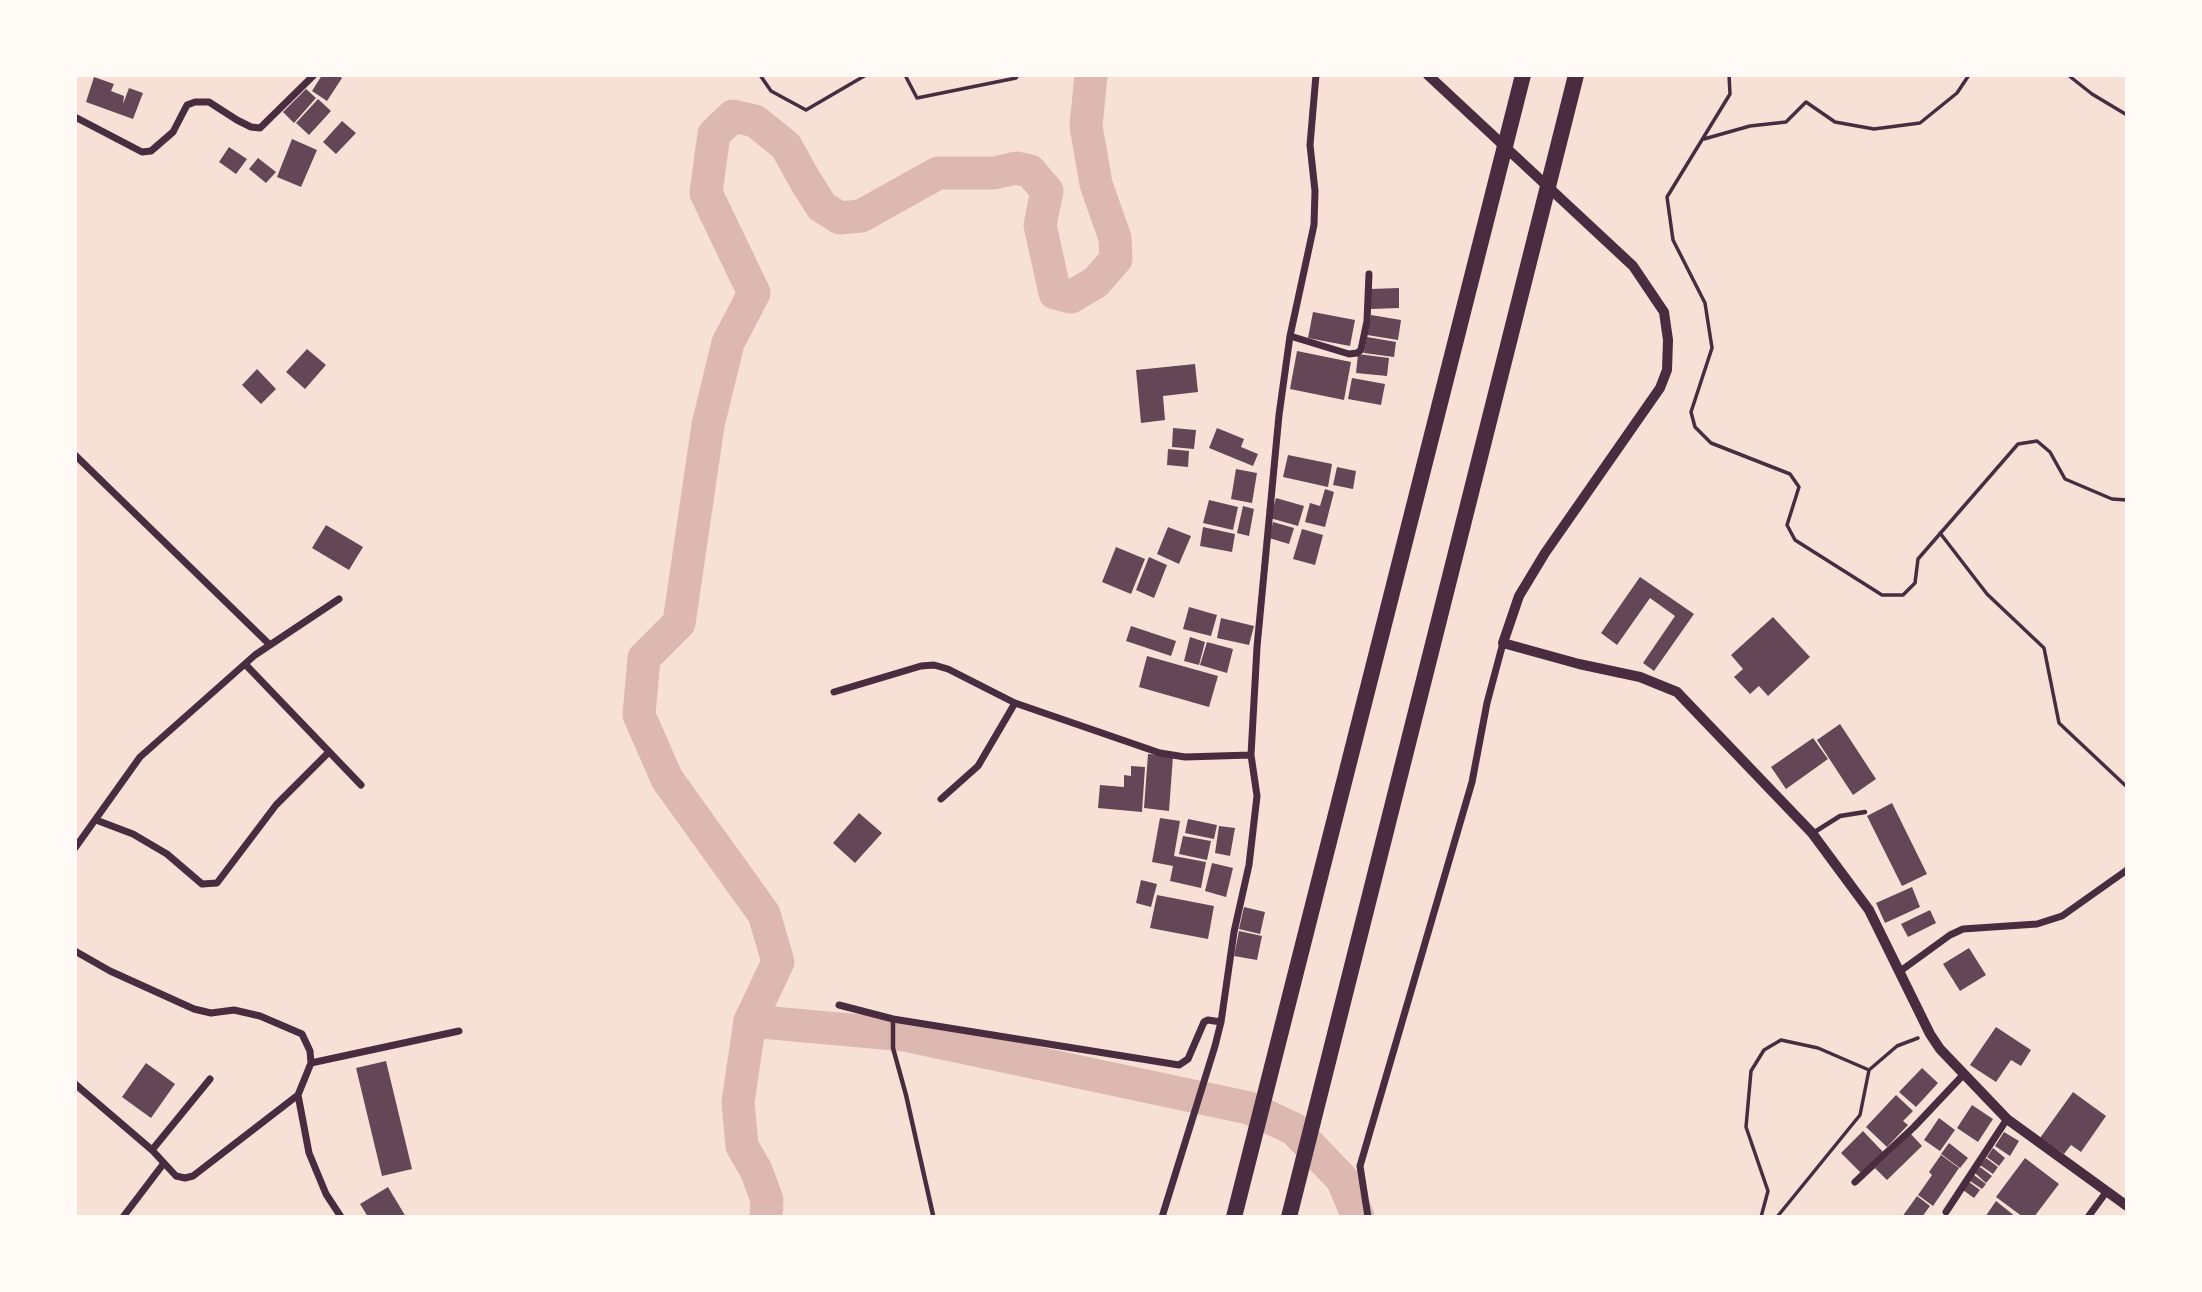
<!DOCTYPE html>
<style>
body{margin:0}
#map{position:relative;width:2202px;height:1292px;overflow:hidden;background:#f7e1d7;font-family:Barlow,sans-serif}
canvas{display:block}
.frame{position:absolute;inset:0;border:77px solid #fffaf5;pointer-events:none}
</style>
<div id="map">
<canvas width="2202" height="1292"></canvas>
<div class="frame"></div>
</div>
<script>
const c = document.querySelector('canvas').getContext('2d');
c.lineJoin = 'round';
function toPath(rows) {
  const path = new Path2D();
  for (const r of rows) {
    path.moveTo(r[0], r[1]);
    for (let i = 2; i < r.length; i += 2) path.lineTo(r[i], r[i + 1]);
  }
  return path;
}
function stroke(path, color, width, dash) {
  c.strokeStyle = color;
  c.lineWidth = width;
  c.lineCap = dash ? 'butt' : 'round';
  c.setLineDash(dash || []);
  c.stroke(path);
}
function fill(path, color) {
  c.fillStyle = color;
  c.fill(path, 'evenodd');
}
stroke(toPath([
 [1091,75,1086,126,1096,184,1115,238,1116,259,1096,282,1071,297,1055,293,1040,225,1047,191,1030,171,1016,168,994,173,938,173,861,216,840,218,822,207,806,182,786,146,755,121,733,116,714,134,706,193,754,293,728,343,708,425,679,623,644,658,639,715,667,779,764,914,778,962,750,1021,905,1035,1249,1108,1294,1129,1342,1179,1358,1217],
 [750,1021,738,1102,742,1146,756,1170,767,1200,766,1217]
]), '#dcb8b0', 33);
fill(toPath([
 [322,75,338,75,342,78,327,101,312,91],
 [94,77,114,84,111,91,124,96,123,104,129,88,143,93,133,119,86,102],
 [306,89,316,98,294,123,283,112],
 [318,99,331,111,309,135,296,123],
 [342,121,356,133,336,154,323,142],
 [292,139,317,150,301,187,277,177],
 [229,147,247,159,236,174,219,162],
 [258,158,276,172,266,183,249,169],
 [1399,288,1399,308,1371,309,1370,289],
 [1313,312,1355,320,1350,346,1308,338],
 [1371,315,1401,320,1398,340,1367,335],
 [1367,337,1396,342,1394,357,1364,353],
 [307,349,326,365,305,389,286,372],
 [1297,351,1351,362,1344,400,1290,389],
 [1358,354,1389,358,1387,376,1356,373],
 [1195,364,1198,392,1163,396,1165,420,1141,423,1136,370],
 [257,369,276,389,261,404,242,385],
 [1352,378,1385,384,1381,405,1348,399],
 [1173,428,1196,430,1194,449,1172,447],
 [1217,428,1244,439,1241,447,1258,454,1253,466,1209,448],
 [1168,449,1189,451,1188,467,1167,465],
 [1288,455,1332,464,1328,487,1283,477],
 [1337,467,1356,471,1353,489,1333,485],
 [1236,469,1257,473,1252,503,1231,499],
 [1325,489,1334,492,1325,527,1305,522,1310,503,1320,506],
 [1276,498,1304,506,1298,526,1270,518],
 [1209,500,1238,507,1233,530,1203,523],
 [1243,506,1254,509,1249,536,1237,533],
 [1273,522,1294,528,1289,544,1269,538],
 [326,525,363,547,349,570,312,548],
 [1168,527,1191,536,1179,564,1157,554],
 [1203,527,1235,534,1232,552,1200,546],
 [1302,529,1323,535,1315,565,1293,559],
 [1116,547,1145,559,1131,594,1102,582],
 [1149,557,1167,565,1154,598,1136,590],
 [1640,577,1694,614,1654,671,1643,663,1675,616,1650,598,1617,645,1601,633],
 [1189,607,1217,615,1211,636,1183,629],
 [1773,617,1810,657,1768,696,1759,686,1750,694,1734,677,1743,669,1731,655],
 [1221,618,1254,626,1249,645,1217,638],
 [1131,626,1176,641,1171,656,1126,641],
 [1190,637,1205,642,1199,665,1184,661],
 [1207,642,1233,649,1227,673,1200,665],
 [1147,656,1218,676,1209,707,1139,687],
 [1840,724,1876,779,1853,795,1817,740],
 [1813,738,1828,759,1786,789,1771,767],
 [1148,754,1173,756,1169,811,1144,808],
 [1131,766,1145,767,1142,812,1098,808,1100,785,1124,787,1124,775,1131,776],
 [1892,803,1927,874,1902,886,1867,816],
 [859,813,882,833,855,863,833,843],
 [1160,818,1180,821,1174,856,1206,862,1201,888,1170,881,1173,866,1152,862],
 [1188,819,1217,825,1214,839,1185,833],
 [1219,826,1235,828,1230,856,1215,853],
 [1183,836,1211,841,1207,860,1179,854],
 [1212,863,1233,868,1226,897,1205,891],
 [1141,880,1157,884,1151,907,1136,903],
 [1912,887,1920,907,1885,923,1876,903],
 [1157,895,1214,906,1208,939,1150,928],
 [1244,907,1265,912,1260,934,1239,929],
 [1930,910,1936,923,1908,937,1901,924],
 [1239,931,1262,936,1257,960,1234,956],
 [1969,948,1986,975,1960,991,1943,964],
 [1996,1027,2031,1050,2021,1066,2011,1060,1996,1082,1970,1065],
 [386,1061,412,1169,382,1176,356,1068],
 [146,1063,175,1084,151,1118,122,1097],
 [1922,1068,1938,1083,1916,1107,1899,1092],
 [2073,1092,2106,1116,2081,1152,2071,1145,2064,1154,2040,1138],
 [1896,1095,1913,1111,1903,1121,1908,1125,1887,1147,1866,1127],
 [1972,1105,1993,1119,1978,1142,1957,1128],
 [1939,1118,1955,1130,1940,1151,1924,1140],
 [1863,1131,1883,1152,1861,1173,1841,1153],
 [2004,1132,2019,1141,2010,1156,1995,1146],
 [1911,1134,1922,1146,1887,1180,1875,1168],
 [1949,1143,1968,1158,1960,1168,1941,1154],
 [1993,1148,2005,1158,1999,1166,1987,1157],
 [1941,1155,1959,1168,1933,1206,1918,1195,1932,1175,1929,1172],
 [1986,1158,1998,1167,1993,1174,1980,1165],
 [2025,1158,2059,1184,2034,1217,2023,1217,1996,1197],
 [1980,1167,1992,1176,1986,1183,1975,1173],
 [1974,1175,1986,1184,1982,1189,1970,1181],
 [1969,1182,1980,1190,1974,1198,1963,1190],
 [388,1187,406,1217,368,1217,360,1204],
 [1917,1196,1930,1206,1922,1217,1902,1217],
 [1996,1201,2016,1217,1985,1217]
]), '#644757');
stroke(toPath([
 [760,75,771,91,806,110,866,75],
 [905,75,917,98,1016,78,1018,75],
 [1729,75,1730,94,1667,197,1673,240,1705,303,1712,348,1691,412,1695,427,1711,443,1790,474,1799,487,1787,525,1795,540,1882,595,1903,595,1915,583,1918,559,2018,444,2037,441,2050,452,2065,479,2112,499,2127,500],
 [2068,75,2092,94,2127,115],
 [1704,139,1750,126,1786,122,1806,102,1835,122,1874,129,1920,123,1957,93,1969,75],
 [1940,533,1987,594,2044,648,2059,723,2127,787],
 [1761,1217,1768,1191,1746,1127,1751,1071,1764,1050,1781,1040,1818,1048,1869,1070],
 [1777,1217,1860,1115,1869,1070,1897,1046,1918,1038]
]), '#4a2c40', 3.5);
stroke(toPath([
 [1813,833,1840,816,1865,812],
 [893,1020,893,1048,906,1095,933,1215]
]), '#4a2c40', 4.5);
stroke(toPath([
 [75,117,142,152,151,151,173,132,187,105,195,102,209,102,237,120,251,127,260,128,314,75],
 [1290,336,1349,354,1357,353,1361,350,1367,321,1369,274],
 [75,455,269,644],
 [245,664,361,785],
 [834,692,921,666,934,665,948,669,1015,703,1160,753,1185,757,1251,755],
 [941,799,978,766,1015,703],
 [96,820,133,834,167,854,202,884,217,883,276,805,329,752],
 [75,848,140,757,255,655,339,599],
 [75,951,110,971,194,1009,211,1013,234,1010,260,1016,302,1034,310,1051,311,1063,298,1095,193,1176,185,1178,176,1176,152,1150,75,1084],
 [1899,972,1950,935,1963,929,2037,924,2062,916,2127,870],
 [839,1005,893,1019,1179,1065,1188,1059,1204,1022,1208,1020,1221,1022],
 [311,1063,459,1031],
 [298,1095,309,1153,326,1194,341,1217],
 [152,1150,210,1079],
 [1855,1182,1914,1127,1964,1074],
 [1946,1212,2007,1119],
 [123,1217,164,1163],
 [1162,1217,1215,1046,1221,1022,1234,932,1249,865,1257,796,1251,755,1257,647,1279,415,1290,336,1314,225,1315,191,1310,145,1316,75],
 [1368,1217,1360,1166,1472,782,1487,703,1503,643],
 [2088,1217,2107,1191]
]), '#4a2c40', 7);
stroke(toPath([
 [1428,75,1633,266,1664,312,1668,340,1667,370,1660,388,1545,553,1519,596,1503,643,1579,664,1640,677,1677,692,1812,833,1869,910,1930,1034,1940,1049,2007,1119,2127,1206]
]), '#4a2c40', 10);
stroke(toPath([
 [1234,1217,1523,75],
 [1289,1217,1576,75]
]), '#4a2c40', 16);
</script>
